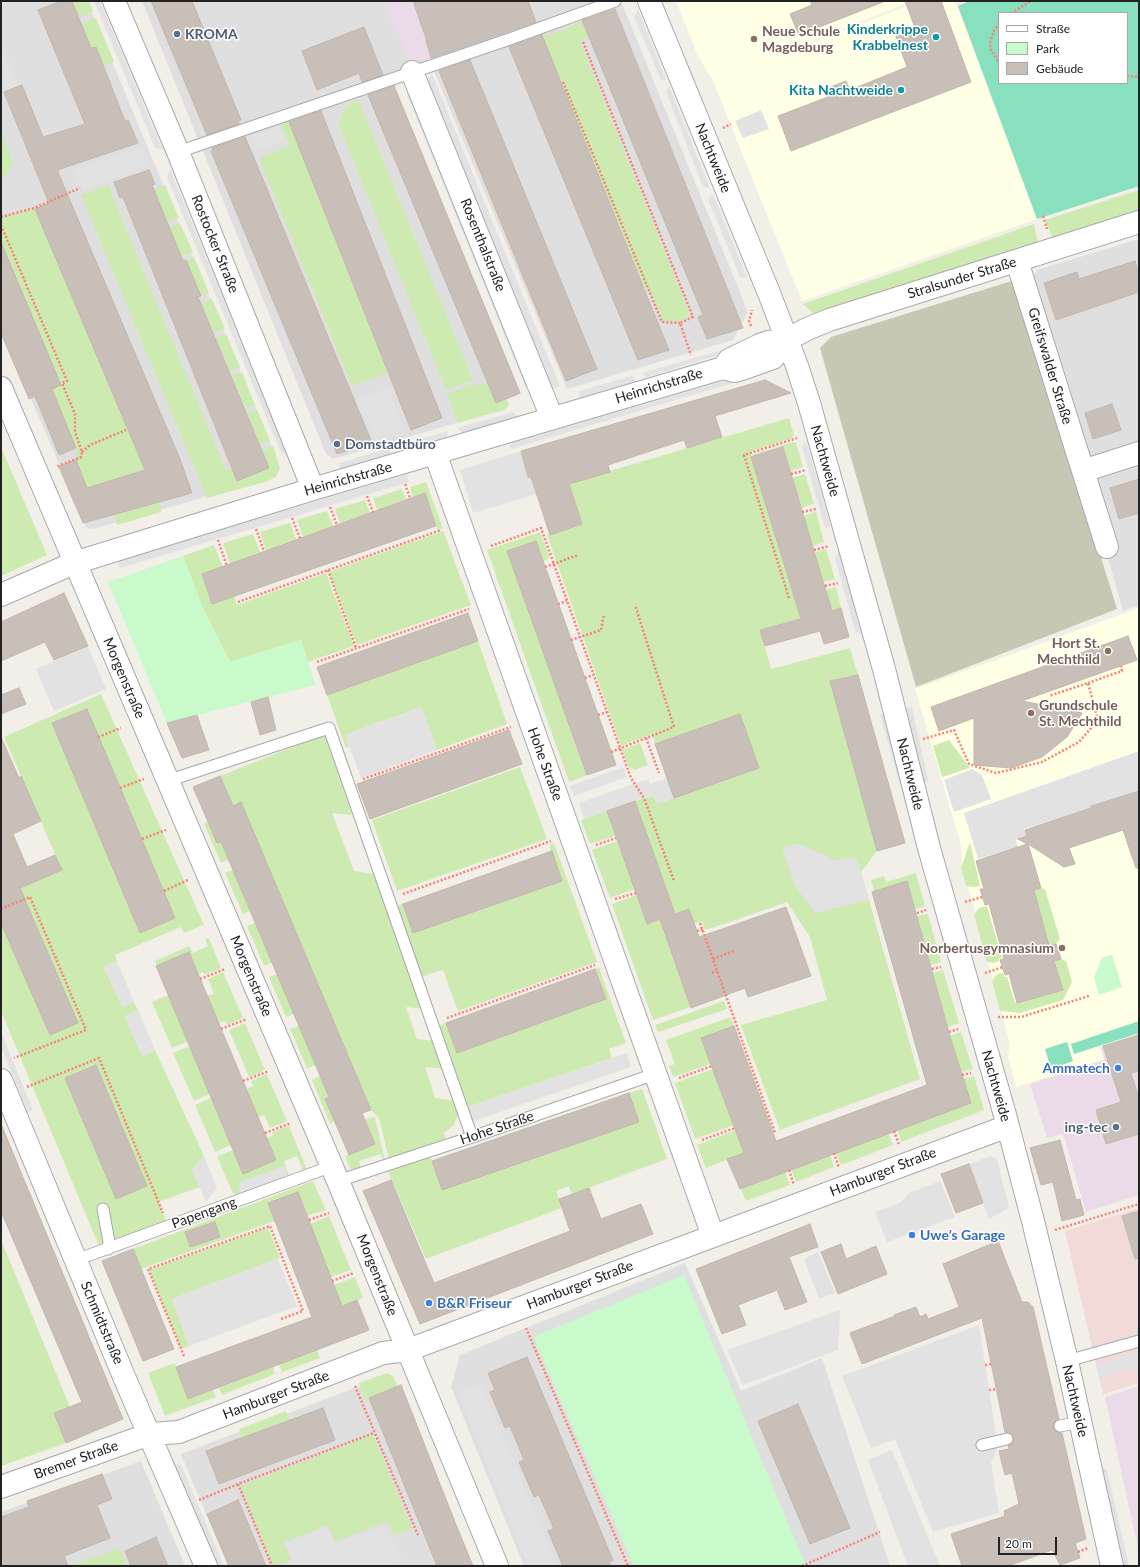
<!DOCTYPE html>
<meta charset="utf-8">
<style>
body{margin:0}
#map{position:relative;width:1140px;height:1567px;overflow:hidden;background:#f2efe9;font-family:Lato,sans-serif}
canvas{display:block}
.frame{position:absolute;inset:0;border:2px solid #222;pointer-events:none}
.legend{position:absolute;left:998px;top:12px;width:130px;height:72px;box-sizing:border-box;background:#fff;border:1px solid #a7a7a7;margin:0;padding:5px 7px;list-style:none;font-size:12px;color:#222}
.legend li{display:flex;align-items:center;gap:8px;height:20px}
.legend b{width:20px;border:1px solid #a7a7a7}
.scale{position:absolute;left:998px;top:1537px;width:59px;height:18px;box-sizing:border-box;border:2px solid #222;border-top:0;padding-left:5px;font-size:12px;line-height:14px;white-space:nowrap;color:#222;-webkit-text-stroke:3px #fff;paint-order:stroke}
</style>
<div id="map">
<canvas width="1140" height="1567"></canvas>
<div class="frame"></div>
<ul class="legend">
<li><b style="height:5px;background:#fff"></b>Straße</li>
<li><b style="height:11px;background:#c8facc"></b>Park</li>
<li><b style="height:11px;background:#c7bfb8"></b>Gebäude</li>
</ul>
<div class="scale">20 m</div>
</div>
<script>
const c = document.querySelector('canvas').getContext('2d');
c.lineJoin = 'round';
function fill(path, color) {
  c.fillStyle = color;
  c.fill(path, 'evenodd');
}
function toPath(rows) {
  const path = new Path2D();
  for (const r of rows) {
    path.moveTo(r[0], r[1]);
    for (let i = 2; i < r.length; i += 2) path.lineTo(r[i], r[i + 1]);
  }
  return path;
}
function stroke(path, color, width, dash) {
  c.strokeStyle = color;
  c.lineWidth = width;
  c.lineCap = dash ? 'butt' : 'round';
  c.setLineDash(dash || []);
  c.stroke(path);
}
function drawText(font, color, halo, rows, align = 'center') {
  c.font = font + ' Lato,sans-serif';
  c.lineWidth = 3;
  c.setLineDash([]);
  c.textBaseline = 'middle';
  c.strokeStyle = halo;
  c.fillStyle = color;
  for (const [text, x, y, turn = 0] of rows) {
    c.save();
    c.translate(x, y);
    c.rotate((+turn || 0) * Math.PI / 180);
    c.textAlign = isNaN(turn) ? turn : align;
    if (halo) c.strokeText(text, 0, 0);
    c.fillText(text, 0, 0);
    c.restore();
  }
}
fill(toPath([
 [1,1,87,1,271,445,277,464,272,478,93,529,87,528,1,330],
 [142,1,621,1,748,312,733,340,567,389,429,59,390,74,521,394,506,400,504,409,333,459,326,454],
 [1139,239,1139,605,1123,611,1030,281,1037,270],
 [685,1263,741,1391,822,1358,890,1566,524,1566,451,1387,460,1355],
 [386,1376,469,1566,228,1566,181,1454],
 [141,1461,185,1566,1,1566,1,1512]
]), '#e0dfdf');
fill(toPath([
 [1139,1208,1139,1383,1103,1394,1065,1231]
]), '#f2dad9');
fill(toPath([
 [384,1,519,1,529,26,429,59,410,62],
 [1139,1035,1139,1195,1086,1212,1063,1134,1047,1138,1030,1084,1105,1060,1101,1047],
 [1139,1386,1139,1553,1105,1397]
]), '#ebdbe8');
fill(toPath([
 [676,1,912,1,759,63,920,1,955,1,1037,219,802,301,713,81,697,54],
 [1139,608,1139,1032,1099,1045,1104,1059,1016,1087,1008,1057,1010,1044,962,863,962,853,959,838,915,689]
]), '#ffffe5');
fill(toPath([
 [1015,280,1117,609,916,687,820,348,831,337]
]), '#c7c7b4');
fill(toPath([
 [72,1,89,1,93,12,79,18],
 [96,18,114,62,103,66,96,47,91,48,81,24],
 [582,21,589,37,581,40,580,42,689,312,686,318,677,321,663,321,649,288,644,289,541,34,551,35],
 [358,99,473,380,446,390,338,123,347,106],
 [289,121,388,373,352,386,259,158,290,146,281,123],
 [1,130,13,162,6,176,1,178],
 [108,185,226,471,232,469,237,481,269,468,262,451,273,446,280,468,276,477,265,482,207,498,81,195],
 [165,185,179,218,168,222,154,190],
 [1139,190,1139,213,1053,239,1045,220],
 [35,209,145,470,87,488,76,460,76,448,52,389,61,385,1,242,1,217],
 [180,223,193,252,181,256,170,227],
 [1034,224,1038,243,815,315,803,304],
 [194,257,209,293,201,296,186,260],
 [212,299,225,329,214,333,201,303],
 [226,334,240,367,230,371,216,338],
 [242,372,255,405,245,408,232,376],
 [487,382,496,403,507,399,509,406,504,410,458,423,447,394,474,383,475,386],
 [257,409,270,441,260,445,247,413],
 [789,418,794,435,792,438,749,452,751,455,793,442,796,443,803,467,790,471,782,448,751,457,798,611,829,602,826,590,836,587,841,608,760,630,771,669,850,648,858,675,830,681,877,851,861,872,920,1079,780,1130,741,1025,827,1000,810,937,787,902,730,922,705,930,702,921,694,924,689,909,675,914,635,801,654,795,657,804,759,768,740,714,655,744,652,734,621,746,547,535,582,524,569,483],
 [1,447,47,555,1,576],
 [805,474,814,504,801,508,792,478],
 [426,482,443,528,438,530,425,493,413,497,410,487],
 [402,489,406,499,377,510,373,498],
 [365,500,370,513,340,523,335,509],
 [159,502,161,512,117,525,115,515],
 [327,511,333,526,303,537,297,520],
 [816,512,824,542,813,546,803,516],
 [290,523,296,539,266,550,260,532],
 [443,531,471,605,357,645,329,572],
 [540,532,550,558,543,561,536,541,507,551,587,775,569,782,487,550],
 [253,534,260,552,230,564,223,543],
 [214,545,223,567,202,575,212,604,234,596,237,605,326,573,354,646,308,662,301,640,230,662,203,609,183,556],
 [826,549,835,579,824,582,815,552],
 [478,641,507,724,437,750,421,707,345,735,349,747,346,748,327,695],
 [101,694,204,925,184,933,181,927,115,955,117,961,104,967,122,1007,134,1002,138,1010,125,1016,142,1056,155,1050,204,1156,192,1170,200,1187,159,1202,166,1221,99,1246,1,1011,1,923,50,1035,78,1023,26,901,1,912,1,896,62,870,4,737],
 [87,709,175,918,140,933,53,723],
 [96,1065,147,1186,116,1199,65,1078],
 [325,734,352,815,332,813,354,871,375,874,424,1009,406,1007,417,1039,433,1041,443,1069,425,1067,435,1098,455,1101,458,1111,458,1115,454,1125,444,1133,446,1141,389,1160,379,1118,371,1110,241,803,233,806,220,776],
 [949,740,970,768,942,777,933,746],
 [640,743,648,765,635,770,629,767,622,750],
 [520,767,547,839,397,891,372,820],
 [607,811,615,836,590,844,581,820],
 [208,822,217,843,221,842,228,859,221,863,204,824],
 [617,841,635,889,610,898,592,850],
 [970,842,980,886,974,887,966,886,961,868],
 [554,843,597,962,458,1011,443,970,420,977,395,906,403,904,414,933,562,881,549,845],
 [233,870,250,911,243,914,225,873],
 [916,873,925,906,915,909,907,882,874,891,871,880,884,876,886,882],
 [1041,888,1045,889,1060,939,1056,944,1049,946,1033,890],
 [636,895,647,924,660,919,691,1007,653,1020,612,904],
 [987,906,1002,958,999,958,999,961,994,963,987,962,974,915,979,908],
 [928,914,941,962,931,965,917,916],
 [255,923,272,963,264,966,247,926],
 [209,938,221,968,205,975,203,972,198,974,189,952,157,966,155,961,189,946,193,953,208,946,205,939],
 [1061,959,1066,961,1072,982,1063,1000,1020,1013,1000,1011,992,981,996,975,1003,973,1004,977,1007,977,1015,1003,1017,1003,1062,990,1054,961],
 [599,968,626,1043,609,1049,612,1058,467,1107,438,1026,446,1023,457,1053,606,999,595,969],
 [943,970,959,1023,948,1027,933,973],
 [223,972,243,1018,227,1025,225,1021,218,1023,207,996,214,994,208,979],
 [277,974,294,1014,286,1017,269,977],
 [169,995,188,1041,172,1048,152,1002],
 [724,1001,727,1009,658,1032,655,1025],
 [731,1017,734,1026,701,1038,711,1064,673,1077,669,1066,675,1064,666,1040],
 [245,1023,265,1070,249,1077,229,1030],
 [299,1026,315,1065,307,1068,290,1029],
 [961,1032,973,1069,962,1072,950,1036],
 [190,1046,210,1094,194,1101,173,1053],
 [713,1069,734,1125,695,1139,675,1083],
 [267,1074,287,1121,270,1128,264,1115,258,1117,246,1089,253,1086,251,1081],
 [320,1076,329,1097,335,1121,330,1124,312,1080],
 [974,1076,984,1110,901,1142,897,1129,971,1103,963,1079],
 [642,1089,667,1159,572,1194,569,1186,556,1191,562,1208,426,1259,388,1171,430,1155,442,1190,639,1122,629,1093],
 [211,1098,231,1145,215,1152,195,1105],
 [372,1117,375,1117,385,1161,384,1161,380,1154,359,1161,361,1169,357,1171,351,1170,345,1156,375,1144,365,1120],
 [289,1126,308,1172,304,1173,297,1156,284,1161,290,1179,288,1179,284,1167,238,1197,232,1192,217,1156,233,1150,276,1160,267,1138,273,1135,272,1132],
 [736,1130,744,1153,706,1168,697,1145],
 [888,1133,893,1145,841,1165,836,1153],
 [830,1155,834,1167,796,1182,791,1169],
 [785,1172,790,1185,746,1201,741,1189],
 [313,1181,326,1210,307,1216,298,1192,269,1203,275,1221,141,1269,133,1249],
 [329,1216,351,1270,331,1277,310,1224],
 [268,1228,280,1258,172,1299,189,1346,181,1349,149,1270],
 [1,1240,70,1407,54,1413,66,1443,1,1466],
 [355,1277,363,1298,342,1306,334,1285],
 [317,1350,320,1358,282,1372,279,1364],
 [175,1363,188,1399,213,1390,216,1397,165,1416,148,1373],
 [273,1367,275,1374,222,1395,219,1388],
 [387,1373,393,1376,398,1387,365,1400,359,1383],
 [286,1411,290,1420,242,1438,239,1429],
 [373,1435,412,1528,394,1535,387,1521,335,1542,328,1525,284,1542,291,1560,273,1566,240,1486],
 [120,1548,127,1566,71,1566]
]), '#cdebb0');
fill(toPath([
 [183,556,203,609,230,662,301,640,315,685,167,723,108,582],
 [1112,955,1122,987,1099,995,1094,977,1102,958],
 [684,1275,806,1566,634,1566,533,1337]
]), '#c8facc');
fill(toPath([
 [970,1,1139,1,1139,186,1037,219,958,6],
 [999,13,1127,13,1127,83,999,83],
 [1139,1021,1139,1033,1074,1054,1071,1044],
 [1067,1042,1073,1061,1051,1069,1045,1049]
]), '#88e0be');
fill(toPath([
 [94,1,100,1,162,149,155,148],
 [638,9,666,80,661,80,634,17],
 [1,43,19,87,4,92,1,85],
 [432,74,560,386,549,391,424,83],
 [669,86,710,188,703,187,666,92],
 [411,89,532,386,526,388,406,92],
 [761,110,769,129,743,138,735,121],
 [279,125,285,140,255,150,250,136],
 [141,147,150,166,84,189,71,171],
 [170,169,287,455,281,453,167,177],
 [713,194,747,278,740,277,708,199],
 [729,348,732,351,646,377,642,373],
 [750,373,750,378,511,449,509,444],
 [632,376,637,381,579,398,579,391],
 [389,389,406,434,375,442,357,400],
 [513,412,518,416,463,433,457,428],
 [448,431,447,437,406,449,400,445],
 [806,440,831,527,825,528,802,447],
 [390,448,390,454,340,469,339,463],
 [521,451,528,477,531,477,537,494,473,513,460,470],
 [407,474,409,482,120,568,117,561],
 [839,551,862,635,855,631,835,558],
 [88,647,106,689,54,711,36,669],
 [422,707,437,750,361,778,345,735],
 [912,707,928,780,922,784,905,708],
 [886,714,920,854,880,715],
 [1139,751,1139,793,1137,791,1091,806,1091,808,1024,829,1027,836,1016,840,1018,847,978,859,964,813],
 [623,767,627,777,574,796,570,786],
 [972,769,982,775,991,799,954,812,944,780],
 [667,778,674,798,657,804,653,795,584,819,579,803,648,779,650,784],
 [799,844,836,860,856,858,869,900,815,913,795,886,782,847],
 [117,961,134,1002,122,1008,104,966],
 [138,1010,155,1050,142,1056,125,1016],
 [1,1032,33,1110,28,1112,1,1047],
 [627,1053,631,1067,471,1122,467,1107],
 [204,1156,217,1188,206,1202,192,1170],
 [991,1156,997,1159,1009,1208,989,1219,969,1164],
 [284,1166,288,1179,238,1197,240,1182],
 [940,1181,955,1217,887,1242,875,1212,900,1203,909,1193],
 [818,1252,835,1293,819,1299,804,1259],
 [278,1259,297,1306,189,1346,172,1299],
 [840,1310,838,1350,743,1385,727,1350],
 [979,1325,998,1447,991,1462,999,1513,933,1532,895,1439,871,1448,842,1376],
 [1139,1352,1139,1367,1099,1378,1096,1364],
 [481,1384,558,1566,528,1566,458,1392],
 [892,1450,940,1566,908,1566,868,1460],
 [174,1463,181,1465,224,1566,217,1566],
 [1100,1467,1107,1470,1129,1566,1123,1566],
 [385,1526,403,1560,389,1566,280,1566,292,1560,286,1543,327,1527,336,1543]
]), '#e2e2e2');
const building = toPath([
 [61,1,72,1,91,48,96,47,125,121,128,120,138,143,57,170,180,459,192,493,83,523,59,467,76,460,87,488,145,470,35,209,49,203,4,92,22,85,43,137,85,124,38,10,61,1],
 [151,1,192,1,241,120,238,121,239,124,207,135,151,1],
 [413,1,528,1,536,22,431,58,426,41,427,41,413,1],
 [810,1,883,1,883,2,799,35,790,14,812,5,810,1],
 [905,1,941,1,971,82,791,151,778,116,828,97,825,89,846,81,850,90,907,67,896,36,915,28,905,1],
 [615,9,623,29,743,328,707,339,698,317,703,315,582,20,615,9],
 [364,27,383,75,362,82,359,73,317,90,302,51,364,27],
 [542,35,644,289,669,350,638,360,509,47,542,35],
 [470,60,597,369,566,381,439,71,470,60],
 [394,86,520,393,496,403,368,95,394,86],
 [321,111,442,418,411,430,289,122,321,111],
 [245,137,262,177,372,443,337,454,211,151,213,150,212,148,245,137],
 [149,170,155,184,152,185,183,261,186,260,201,296,198,297,269,468,237,481,123,197,120,198,114,182,149,170],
 [1,242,61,385,52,389,76,448,59,455,35,396,29,399,1,333,1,242],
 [1135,261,1139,275,1139,292,1056,320,1044,283,1077,272,1079,279,1135,261],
 [765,380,791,393,715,416,722,437,687,448,684,440,608,465,610,472,569,484,582,524,550,535,531,477,528,477,521,451,765,380],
 [1112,404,1121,430,1093,439,1085,413,1112,404],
 [783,447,832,611,841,608,849,637,824,644,820,631,765,646,760,630,801,619,751,457,783,447],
 [1139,479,1139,513,1119,519,1110,488,1139,479],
 [425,493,436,526,212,604,202,574,425,493],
 [536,541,616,765,587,775,507,551,536,541],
 [64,593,88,646,54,660,45,642,1,661,1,622,64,593],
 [468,613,478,641,327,695,317,667,468,613],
 [1128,636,1137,660,1022,701,1082,713,1067,737,1042,757,1011,768,974,765,974,718,939,731,931,707,1128,636],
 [858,675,905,843,877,851,830,681,858,675],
 [19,688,26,704,1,714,1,695,19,688],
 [268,697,276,730,260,735,251,702,268,697],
 [87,709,175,918,140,933,52,723,87,709],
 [740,714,759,768,674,798,655,744,740,714],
 [197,715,209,750,182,758,167,723,197,715],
 [509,730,522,764,370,819,357,784,509,730],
 [1,737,19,778,21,776,41,821,13,834,27,867,55,855,62,870,20,888,78,1023,50,1035,1,923,1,737],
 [220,776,233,806,241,802,371,1110,362,1113,375,1144,349,1155,325,1099,329,1097,221,842,217,843,193,787,220,776],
 [1139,791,1139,868,1136,868,1123,830,1069,848,1075,864,1064,867,1028,844,1041,888,1034,890,1049,946,1056,944,1061,959,1054,961,1063,990,1017,1003,1009,974,1005,975,1000,960,1004,959,989,904,985,905,980,889,984,889,976,861,1027,844,1018,839,1027,836,1025,830,1091,808,1091,806,1139,791],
 [635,801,675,914,689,909,699,937,786,907,811,976,748,997,745,988,691,1008,660,919,647,924,607,811,635,801],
 [552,851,562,881,413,933,403,904,552,851],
 [907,881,950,1036,971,1103,740,1189,727,1159,744,1153,701,1038,734,1026,776,1141,927,1085,872,892,907,881],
 [189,952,276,1160,243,1174,156,966,189,952],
 [595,969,606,999,457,1053,446,1023,595,969],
 [1139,1035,1139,1071,1131,1073,1139,1099,1139,1134,1106,1144,1096,1110,1121,1102,1103,1046,1139,1035],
 [96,1065,147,1186,116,1199,65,1078,96,1065],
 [629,1093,639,1122,442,1190,432,1161,629,1093],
 [1,1124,123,1419,66,1443,54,1413,82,1402,1,1211,1,1124],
 [1060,1140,1076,1200,1080,1199,1084,1215,1062,1221,1053,1182,1041,1185,1030,1148,1060,1140],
 [969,1164,983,1203,956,1213,941,1174,969,1164],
 [391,1180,434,1283,570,1231,559,1199,589,1188,601,1219,641,1204,653,1234,420,1324,363,1191,391,1180],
 [298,1192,342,1306,357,1300,369,1330,188,1399,176,1367,312,1317,268,1203,298,1192],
 [1139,1211,1139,1258,1135,1259,1122,1216,1139,1211],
 [215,1222,220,1237,190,1247,185,1232,215,1222],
 [810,1224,818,1247,789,1257,807,1302,785,1310,777,1290,738,1305,746,1325,722,1334,696,1269,810,1224],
 [998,1241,1022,1302,1028,1302,1033,1307,1059,1419,1054,1423,1053,1428,1057,1432,1062,1433,1086,1539,1075,1543,1080,1558,1060,1565,1052,1550,1008,1566,962,1566,951,1534,1005,1516,1004,1511,1019,1504,1012,1473,1005,1475,999,1451,1009,1449,1008,1446,1012,1444,1014,1438,1012,1434,1005,1432,982,1318,862,1364,850,1333,895,1316,894,1315,916,1307,920,1317,926,1314,928,1319,959,1307,943,1264,998,1241],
 [841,1244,846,1259,876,1246,887,1274,838,1294,821,1252,841,1244],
 [133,1249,174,1349,143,1361,102,1261,133,1249],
 [527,1357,613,1560,609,1562,611,1566,563,1566,548,1531,554,1529,539,1495,534,1497,519,1462,524,1460,518,1445,510,1426,505,1428,490,1392,495,1390,488,1373,527,1357],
 [401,1385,455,1522,473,1566,437,1566,369,1398,401,1385],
 [798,1404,850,1528,810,1544,758,1421,798,1404],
 [323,1408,335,1440,219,1484,206,1451,323,1408],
 [102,1474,112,1499,97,1505,110,1538,64,1556,68,1566,1,1566,1,1517,29,1507,27,1501,102,1474],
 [238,1500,266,1566,229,1566,207,1514,238,1500],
 [156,1537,168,1566,131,1566,125,1551,156,1537]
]);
fill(building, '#c7bfb8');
stroke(building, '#c4b6ab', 1);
const lane = toPath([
 [178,152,504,41,615,1],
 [167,781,329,728,472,1137],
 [338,1181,472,1137,655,1074],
 [103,1209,109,1242,108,1249],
 [76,1260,332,1166],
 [1067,1361,1139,1341],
 [1060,1426,1080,1422],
 [982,1445,1007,1439]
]);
const street = toPath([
 [114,1,178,152,313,489],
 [649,1,769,293,797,366,809,403,884,669,929,848,1005,1115,1033,1221,1067,1361,1112,1566],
 [412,72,552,418],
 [1017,261,1107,547],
 [724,367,729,360,760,345,768,342,787,340],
 [1,388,338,1181,497,1566],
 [435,453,713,1236],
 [1083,471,1139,453],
 [1,595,74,563,313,489,723,368,735,371,742,369,773,358,787,340,807,329,829,320,1139,222],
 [1,1080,125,1379,206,1566],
 [1,1487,150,1434,179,1432,383,1353,408,1350,1008,1126]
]);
stroke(lane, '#a9a9a9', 13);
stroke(street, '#a9a9a9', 24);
stroke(toPath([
 [1011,13,1031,1],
 [999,23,994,31,990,43,991,50,999,62],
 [583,42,693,317,680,323,691,355],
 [1127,76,1139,77],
 [563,82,662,322,680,323],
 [723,128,731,124],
 [1043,216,1047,229],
 [1,217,34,208,80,188],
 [1,225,67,381,62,383,75,414,75,432,82,452,81,457,56,467],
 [751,326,749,321,752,310],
 [82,452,90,445,126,430],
 [791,474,806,470],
 [405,484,410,498],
 [367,496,373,512],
 [330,507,337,525],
 [802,512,816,509],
 [292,518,300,538],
 [256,529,264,551],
 [218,540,227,566],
 [491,546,541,528,620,748,631,778,644,798,674,881],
 [814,550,829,546],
 [545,567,578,555],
 [328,570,356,648],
 [825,586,838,583],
 [789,598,744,455,797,438],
 [238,602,441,530],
 [558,604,567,601],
 [571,640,601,630,604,614],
 [317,662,469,609],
 [585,678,593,675],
 [1088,683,1122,671,1121,666],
 [598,715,607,712],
 [98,737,121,728],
 [646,738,659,773],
 [923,739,954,730,969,764,996,773,1042,762,1079,742,1098,720,1088,683,1049,696],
 [611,752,674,727,635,605],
 [363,779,511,727],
 [120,788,144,779],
 [142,839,166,830],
 [596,845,616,838],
 [164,891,188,880],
 [403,894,551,841],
 [615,899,636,893],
 [965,902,982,897],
 [1,909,30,897,86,1030,14,1058],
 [917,913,926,910],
 [700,923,775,1133],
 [697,931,703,929],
 [713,959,734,951],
 [932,969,941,967],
 [712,973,717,971],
 [985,973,1003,967],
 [200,979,225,969],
 [998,1017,1021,1017,1089,996],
 [447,1018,595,965],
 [221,1029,247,1019],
 [949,1032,958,1029],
 [962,1075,971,1073],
 [679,1078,712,1066],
 [243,1081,269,1071],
 [27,1087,99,1058,163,1213],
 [894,1131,899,1145],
 [265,1133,291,1123],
 [702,1140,735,1128],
 [834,1153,839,1168],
 [789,1170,794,1185],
 [309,1220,329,1213],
 [1055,1230,1139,1204],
 [332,1281,354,1273],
 [526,1328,628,1566],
 [184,1356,148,1269,270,1226,303,1311,281,1319],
 [985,1365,991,1364],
 [355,1386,418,1535],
 [989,1390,996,1389],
 [238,1484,272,1566],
 [199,1500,238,1484,374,1433],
 [1078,1552,1088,1548],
 [802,1566,880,1532]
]), '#fa8072', 2.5, [2, 2]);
stroke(lane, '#fff', 11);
stroke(street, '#fff', 22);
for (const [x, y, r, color] of [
 [177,34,4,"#5c6f8a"],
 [936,37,4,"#0f9aa8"],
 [754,39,4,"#8d6e63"],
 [901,90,4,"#0f9aa8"],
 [337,444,4,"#5c6f8a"],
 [1108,651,4,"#8d6e63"],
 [1031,713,4,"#8d6e63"],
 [1062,948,4,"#8d6e63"],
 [1118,1068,4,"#3f7fe0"],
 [1116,1127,4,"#5c6f8a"],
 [912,1235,4,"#3f7fe0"],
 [429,1303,4,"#3f7fe0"]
]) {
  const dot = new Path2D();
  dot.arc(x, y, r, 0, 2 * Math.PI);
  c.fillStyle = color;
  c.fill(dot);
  stroke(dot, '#fff', 1.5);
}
drawText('bold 14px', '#0d838f', '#fff', [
 ["Kinderkrippe",928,29],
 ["Krabbelnest",928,45],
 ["Kita Nachtweide",893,90]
], 'right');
drawText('bold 14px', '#785e54', '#fff', [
 ["Neue Schule",762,31],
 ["Magdeburg",762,47],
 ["Hort St.",1100,643,"right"],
 ["Mechthild",1100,659,"right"],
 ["Grundschule",1039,705],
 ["St. Mechthild",1039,721],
 ["Norbertusgymnasium",1054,948,"right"]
], 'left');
drawText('bold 14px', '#4e5e75', '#fff', [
 ["KROMA",185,34],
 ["Domstadtbüro",345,444],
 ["ing-tec",1108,1127,"right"]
], 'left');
drawText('14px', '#222', '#fff', [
 ["Nachtweide",713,158,68],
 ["Rostocker Straße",215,244,68],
 ["Rosenthalstraße",483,245,68],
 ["Stralsunder Straße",962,278,-17],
 ["Greifswalder Straße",1050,366,73],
 ["Heinrichstraße",659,386,-17],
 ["Nachtweide",825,461,74],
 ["Heinrichstraße",348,479,-16],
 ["Morgenstraße",124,678,67],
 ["Hohe Straße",545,764,70],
 ["Nachtweide",910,774,76],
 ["Morgenstraße",251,976,67],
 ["Nachtweide",996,1086,74],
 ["Hohe Straße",497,1128,-19],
 ["Hamburger Straße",883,1172,-21],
 ["Papengang",204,1213,-20],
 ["Morgenstraße",377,1275,68],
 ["Hamburger Straße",580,1285,-21],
 ["Schmidtstraße",102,1323,67],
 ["Hamburger Straße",276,1395,-21],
 ["Nachtweide",1075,1401,77],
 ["Bremer Straße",76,1460,-20]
]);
drawText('bold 14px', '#366cbe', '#fff', [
 ["Ammatech",1110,1068,"right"],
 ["Uwe’s Garage",920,1235],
 ["B&R Friseur",437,1303]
], 'left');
</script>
